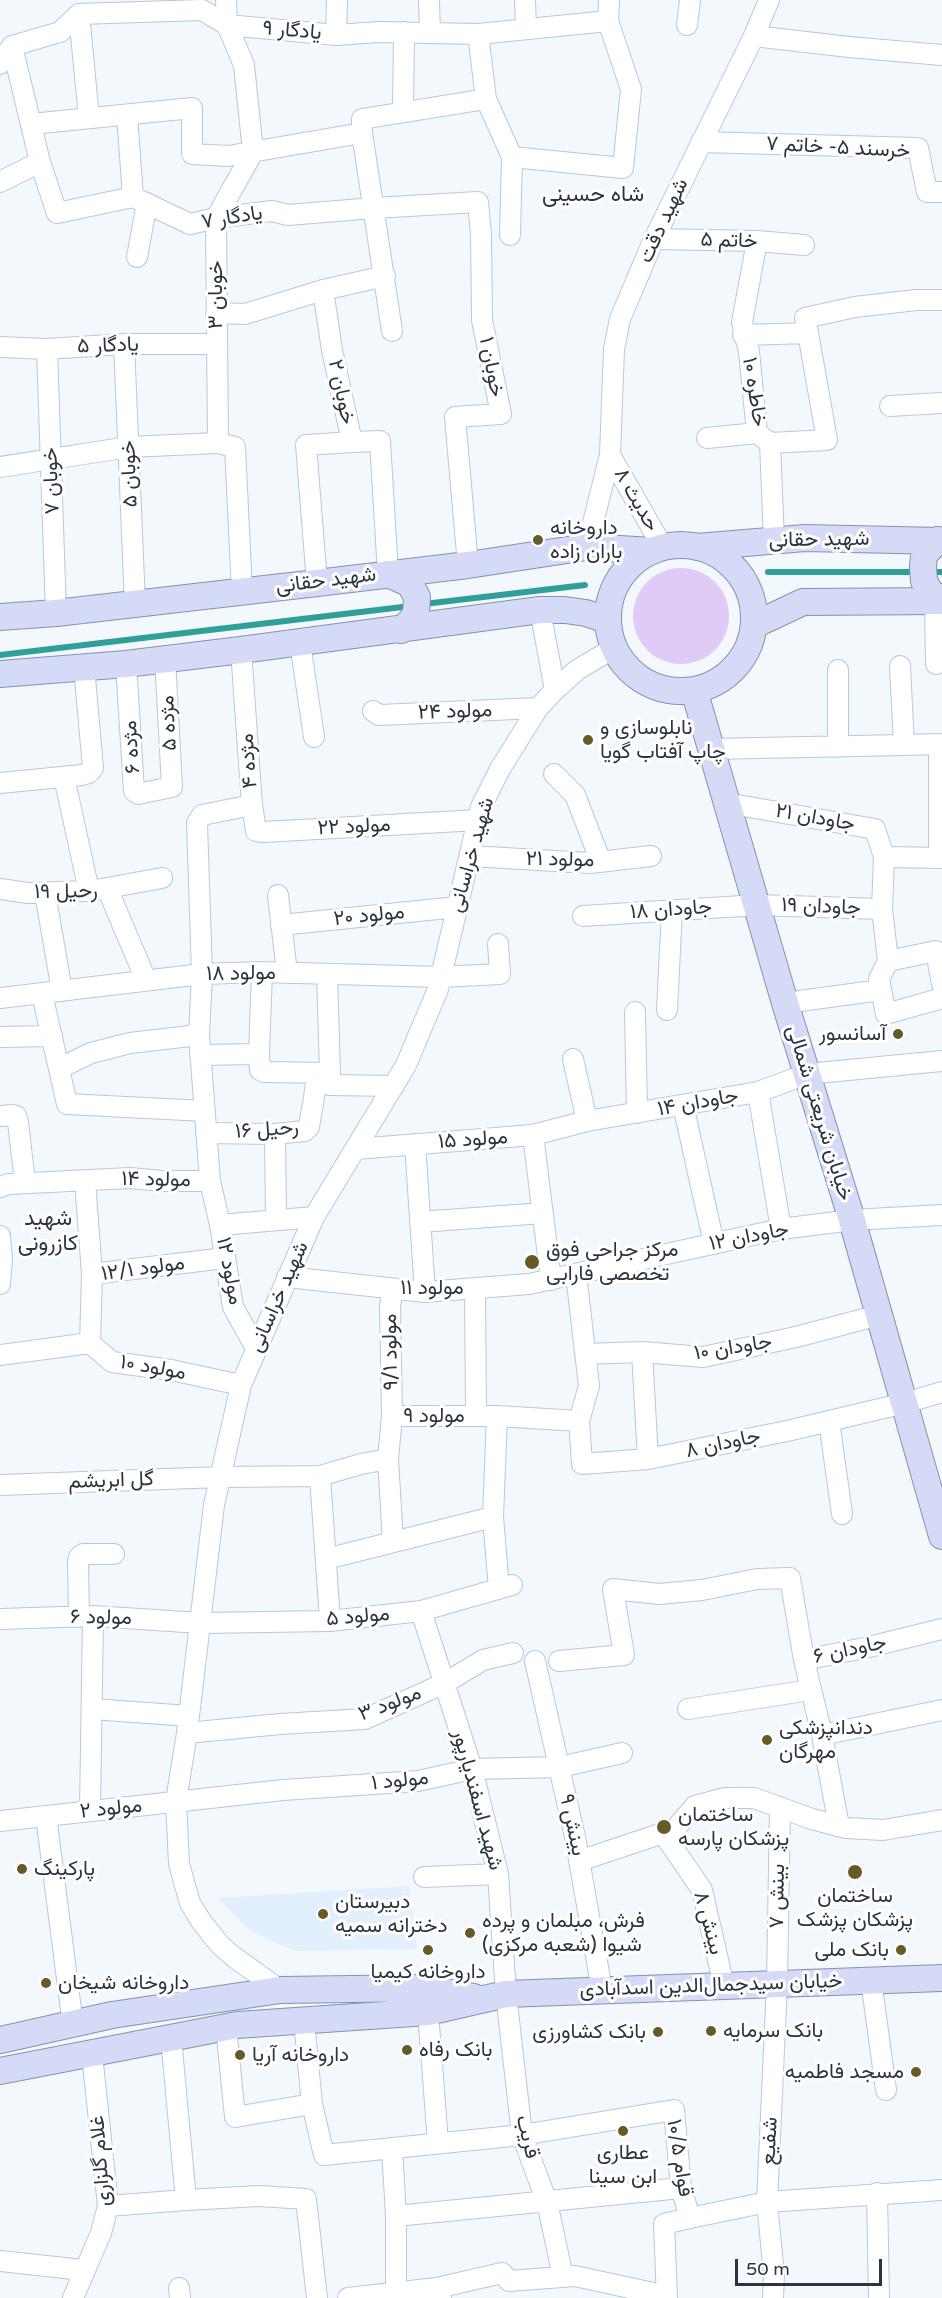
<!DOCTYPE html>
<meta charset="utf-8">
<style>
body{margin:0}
#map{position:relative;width:942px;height:2298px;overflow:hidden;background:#f3f8fd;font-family:"Varela Round",sans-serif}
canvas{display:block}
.scale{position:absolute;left:735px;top:2259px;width:147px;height:27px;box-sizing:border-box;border:3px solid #2b353f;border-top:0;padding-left:8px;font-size:18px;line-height:21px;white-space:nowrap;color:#2b353f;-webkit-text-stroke:4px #fff;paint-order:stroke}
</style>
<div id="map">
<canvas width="942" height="2298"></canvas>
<div class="scale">50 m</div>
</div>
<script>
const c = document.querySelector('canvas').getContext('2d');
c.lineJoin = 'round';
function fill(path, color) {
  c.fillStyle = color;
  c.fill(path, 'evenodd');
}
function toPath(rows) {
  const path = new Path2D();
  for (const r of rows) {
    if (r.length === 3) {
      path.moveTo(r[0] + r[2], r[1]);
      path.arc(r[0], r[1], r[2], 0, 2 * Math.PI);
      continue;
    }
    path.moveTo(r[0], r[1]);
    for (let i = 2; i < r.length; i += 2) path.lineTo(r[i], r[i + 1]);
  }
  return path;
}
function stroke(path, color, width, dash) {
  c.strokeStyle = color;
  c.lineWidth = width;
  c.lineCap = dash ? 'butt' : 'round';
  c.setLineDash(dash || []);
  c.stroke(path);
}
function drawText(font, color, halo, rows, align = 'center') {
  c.font = font + ' "Varela Round",Vazirmatn,sans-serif';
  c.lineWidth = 6;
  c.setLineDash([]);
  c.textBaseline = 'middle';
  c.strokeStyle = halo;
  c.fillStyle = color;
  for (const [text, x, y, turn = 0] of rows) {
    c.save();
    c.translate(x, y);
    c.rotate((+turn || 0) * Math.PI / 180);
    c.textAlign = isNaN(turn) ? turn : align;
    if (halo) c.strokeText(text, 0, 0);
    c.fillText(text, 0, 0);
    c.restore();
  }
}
fill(toPath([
 [409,1886,417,1949,294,1951,249,1930,217,1898]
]), '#e2effc');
fill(toPath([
 [681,616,48]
]), '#e0caf7');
stroke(toPath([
 [768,572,917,572],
 [930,572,942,572],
 [424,604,585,585],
 [0,655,411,606]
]), '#309f9a', 6);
const minor = toPath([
 [226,0,227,25,244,65,253,152,216,218,218,443,235,447,242,591],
 [429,0,430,33],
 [525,0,526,29],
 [79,14,89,118],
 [687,25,690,0],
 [478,34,486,99,512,157,510,235],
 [336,35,337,0],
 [754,36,849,47,942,55],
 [12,46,40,162],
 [0,64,12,46,60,32,79,14,202,10,227,25,336,35,379,32,478,34,608,21],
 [403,112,404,32],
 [127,115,133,197],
 [31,124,192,108,192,154,228,156,362,133],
 [701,142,918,148,927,192,942,192],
 [512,157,623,168,631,89,608,21,609,0],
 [0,182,40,162,57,213,133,197,190,224,216,218,272,211,288,215,374,208,478,202,481,235,482,320,501,414,455,417,468,565],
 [654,239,757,241,804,245],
 [757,241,742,322,749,352,757,433,770,443,774,540],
 [137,257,147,203],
 [323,290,332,350,352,442,380,441,388,574],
 [216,313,245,314,323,290,385,276],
 [392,331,362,133,362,119,486,99],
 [808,333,805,318,855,307,916,300,942,300],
 [743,335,808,333,827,440,770,443],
 [124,344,135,604],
 [0,347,47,349,124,344,216,344],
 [47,349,56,613],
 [890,406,942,403],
 [707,438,757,433],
 [610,455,662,546],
 [0,467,129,447,218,443],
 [587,547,610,455,614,349,620,319,654,239,754,36,769,0],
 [317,583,306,445,352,442],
 [935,601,936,664],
 [540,610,555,690],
 [300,643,314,737],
 [126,664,134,791,138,794,172,787,165,658],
 [900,666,904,745,939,744,939,857],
 [373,711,379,715,538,708],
 [838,747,838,670],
 [710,749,904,745],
 [554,774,575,795,601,862],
 [64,777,89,891],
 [0,783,82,775,89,773,93,768,84,667],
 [726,803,875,829,884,857],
 [252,805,256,831,263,832,478,820],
 [470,856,590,863,651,856],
 [107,888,162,878],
 [0,889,28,893,89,891,107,888,146,980],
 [45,893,62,991],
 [278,895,287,973],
 [882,909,888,961,936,951,942,984],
 [583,916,758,905,882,909,884,857,942,858],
 [281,925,457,907],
 [888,961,879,979,886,1014,942,998],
 [327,974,330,1073],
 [42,994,67,1104,205,1111],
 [0,998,202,974,262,972,441,977,500,974,498,944],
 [785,1003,881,990],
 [667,1010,672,910],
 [635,1012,637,1113],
 [0,1037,52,1036],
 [259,1054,262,972],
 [200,1055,259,1054,260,1070,264,1072,330,1073,330,1085,394,1086],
 [573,1059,587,1121],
 [60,1068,91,1053,130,1043,199,1035],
 [758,1092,781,1229],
 [683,1105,714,1244],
 [0,1116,12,1115,16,1116,18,1122,25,1183],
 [206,1133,275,1134,305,1131,309,1127,318,1073],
 [275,1134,276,1220],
 [533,1135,551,1280],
 [415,1144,425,1292],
 [356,1149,533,1135,587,1121,758,1092,807,1074,942,1061],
 [85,1181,92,1274],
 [210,1181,199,1035,202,974,197,823,202,815,252,805,241,650],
 [0,1187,9,1184,130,1178,162,1181,210,1181,220,1225,314,1217],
 [420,1222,543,1213],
 [220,1225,233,1307,256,1348],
 [0,1236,2,1260,0,1284],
 [576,1274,589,1386,579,1421,582,1464,648,1459,787,1431,905,1403,942,1392],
 [287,1277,425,1292,529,1284,781,1229,852,1220,942,1215],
 [475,1289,476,1416],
 [90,1343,92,1274,225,1258],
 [642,1352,648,1459],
 [585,1354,642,1352,703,1357,796,1337,879,1315],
 [0,1355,90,1343,112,1362,171,1370,241,1385],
 [392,1416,390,1306,393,1289],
 [497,1416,493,1517,499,1589],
 [829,1421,842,1514],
 [388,1459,393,1542],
 [320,1476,330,1621],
 [0,1485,221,1477,320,1476,361,1464,388,1459,392,1416,497,1416,579,1421],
 [326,1559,493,1517],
 [421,1611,472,1769,498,1874,506,1994,522,2135,547,2202,563,2277],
 [79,1617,78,1561,79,1557,83,1554,114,1554],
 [0,1619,93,1616,201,1623,330,1621,421,1611,512,1585],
 [804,1660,869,1647,942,1629],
 [535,1661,575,1837,602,1990],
 [559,1661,624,1655,613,1589,659,1594,702,1590,757,1579,790,1578,804,1660,822,1735,839,1826],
 [92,1709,189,1716],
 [688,1709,810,1690],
 [187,1733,280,1724,365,1719,445,1683,483,1660,513,1653],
 [822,1735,942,1710],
 [90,1811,93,1616],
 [46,1816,73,2025],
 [0,1821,283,1790,418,1781,472,1769,560,1767,622,1753],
 [663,1833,702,1890,724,1986],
 [579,1861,675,1829,695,1806,725,1798,754,1798,812,1819,846,1828,883,1830,942,1820],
 [424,1877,498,1874],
 [871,1980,886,2090],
 [280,1990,234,1957,220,1945,201,1921,190,1903,179,1864,176,1801,187,1733,214,1505,241,1385,314,1217,406,1065,438,989,481,807,500,769,538,708,555,690,577,670,614,648],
 [428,2012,438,2143],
 [304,2021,312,2104],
 [226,2027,235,2117,312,2104,324,2155,522,2135,674,2110,681,2188,690,2218,664,2224,667,2298],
 [171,2038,186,2200,259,2196,306,2199,317,2298],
 [392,2148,396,2216,396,2292],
 [877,2193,879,2298],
 [108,2206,186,2200],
 [396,2216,681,2188],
 [690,2218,767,2202,942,2190],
 [0,2261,83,2270],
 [179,2288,180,2298],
 [437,2288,502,2273,509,2281,575,2276,667,2296],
 [73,2298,101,2233,108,2206,92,2054],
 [348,2298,437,2288,441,2298],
 [773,2298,774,2275,767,2202,777,1984,780,1807]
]);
const major = toPath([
 [938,540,924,555,923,567,924,581,930,592,942,600],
 [681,618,73],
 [697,547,805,538,942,541],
 [388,574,410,584,417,597,416,613,411,621,401,630],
 [0,617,56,613,317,583,468,565,587,547,652,551],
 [754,625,803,602,942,601],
 [0,674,126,664,241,650,540,610,565,610,586,613,607,620],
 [694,690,785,1003,852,1220,942,1536],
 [0,2040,112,2015,280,1990,424,1988,474,1997],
 [0,2071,237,2025,428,2012,506,1994,942,1978]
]);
stroke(minor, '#b1cae3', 22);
stroke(major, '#8790b3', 28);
stroke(minor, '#fff', 20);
stroke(major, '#d5daf7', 26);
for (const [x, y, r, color] of [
 [538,540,6,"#665a27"],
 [588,740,6,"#665a27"],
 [898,1034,6,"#665a27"],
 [532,1262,8,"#665a27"],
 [767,1740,6,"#665a27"],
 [664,1827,8,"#665a27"],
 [22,1869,6,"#665a27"],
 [855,1872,8,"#665a27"],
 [323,1914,6,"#665a27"],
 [470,1933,6,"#665a27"],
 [428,1950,6,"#665a27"],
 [901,1950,6,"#665a27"],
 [46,1983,6,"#665a27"],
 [711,2031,6,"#665a27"],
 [658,2032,6,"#665a27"],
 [407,2050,6,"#665a27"],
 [240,2055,6,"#665a27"],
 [916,2072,6,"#665a27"],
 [623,2131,6,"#665a27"]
]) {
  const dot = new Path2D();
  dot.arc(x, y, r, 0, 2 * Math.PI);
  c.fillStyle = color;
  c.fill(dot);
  stroke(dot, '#fff', 2);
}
drawText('21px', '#2b353f', '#fff', [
 ["یادگار ۹",292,31,5],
 ["خرسند ۵- خاتم ۷",838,148,3],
 ["یادگار ۷",232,218,-9],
 ["شهید دقت",664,221,-65],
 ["خاتم ۵",729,241,2],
 ["خوبان ۳",216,295,-90],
 ["یادگار ۵",108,346,-2],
 ["خوبان ۱",491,367,79],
 ["خوبان ۲",341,392,78],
 ["خاطره ۱۰",754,392,81],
 ["خوبان ۵",130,474,-92],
 ["خوبان ۷",52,481,-92],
 ["حدیث ۸",636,500,60],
 ["شهید حقانی",819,540,-1],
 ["شهید حقانی",326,581,-7],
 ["مولود ۲۴",455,712,-2],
 ["مژده ۵",169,723,-93],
 ["مژده ۶",132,747,-94],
 ["مژده ۴",249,761,-94],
 ["جاودان ۲۱",815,818,10],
 ["مولود ۲۲",354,827,-3],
 ["شهید خراسانی",472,855,-74],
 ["مولود ۲۱",560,860,1],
 ["رحیل ۱۹",66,892,-1],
 ["جاودان ۱۹",821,907,2],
 ["جاودان ۱۸",671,910,-4],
 ["مولود ۲۰",369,916,-6],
 ["مولود ۱۸",241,974,-1],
 ["جاودان ۱۴",698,1103,-10],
 ["خیابان شریعتی شمالی",819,1113,73],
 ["رحیل ۱۶",267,1130,-4],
 ["مولود ۱۵",473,1140,-4],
 ["مولود ۱۴",156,1180,1],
 ["جاودان ۱۲",749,1237,-11],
 ["مولود ۱۲/۱",143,1269,-8],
 ["مولود ۱۲",229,1271,79],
 ["مولود ۱۱",432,1288],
 ["شهید خراسانی",279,1297,-66],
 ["جاودان ۱۰",733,1348,-9],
 ["مولود ۹/۱",391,1352,-91],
 ["مولود ۱۰",153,1368,10],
 ["مولود ۹",434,1416],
 ["جاودان ۸",723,1444,-12],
 ["گل ابریشم",111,1481,-2],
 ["مولود ۵",358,1617,-5],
 ["مولود ۶",101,1618,1],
 ["جاودان ۶",850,1650,-12],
 ["مولود ۳",390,1704,-21],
 ["مولود ۱",400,1781,-6],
 ["شهید اسفندیارپور",477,1800,75],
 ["مولود ۲",111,1809,-6],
 ["بینش ۹",572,1825,78],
 ["بینش ۷",778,1896,-89],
 ["بینش ۸",708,1923,75],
 ["خیابان سیدجمال‌الدین اسدآبادی",711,1986,-2],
 ["قریب",527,2137,76],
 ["شفیع",770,2141,-87],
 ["قوام ۱۰/۵",679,2158,81],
 ["غلام گلزاری",101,2161,-94]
]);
drawText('21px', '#2b353f', '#fff', [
 ["داروخانه",550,528],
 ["باران زاده",550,552],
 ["نابلوسازی و",600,728],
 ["چاپ آفتاب گویا",600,752],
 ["آسانسور",886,1034,"right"],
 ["مرکز جراحی فوق",546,1250],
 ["تخصصی فارابی",546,1274],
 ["دندانپزشکی",779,1728],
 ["مهرگان",779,1752],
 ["ساختمان",678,1815],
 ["پزشکان پارسه",678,1839],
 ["پارکینگ",34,1869],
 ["ساختمان",855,1896,"center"],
 ["پزشکان پزشک",855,1920,"center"],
 ["دبیرستان",335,1902],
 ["دخترانه سمیه",335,1926],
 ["فرش، مبلمان و پرده",482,1921],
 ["شیوا (شعبه مرکزی)",482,1945],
 ["بانک ملی",889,1950,"right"],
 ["داروخانه کیمیا",428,1972,"center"],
 ["داروخانه شیخان",58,1983],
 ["بانک سرمایه",723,2031],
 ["بانک کشاورزی",646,2032,"right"],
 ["بانک رفاه",419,2050],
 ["داروخانه آریا",252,2055],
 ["مسجد فاطمیه",904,2072,"right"],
 ["عطاری",623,2153,"center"],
 ["ابن سینا",623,2177,"center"]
], 'left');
drawText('22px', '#2b353f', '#fff', [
 ["شاه حسینی",593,195],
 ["شهید",48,1219],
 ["کازرونی",48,1244]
]);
</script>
